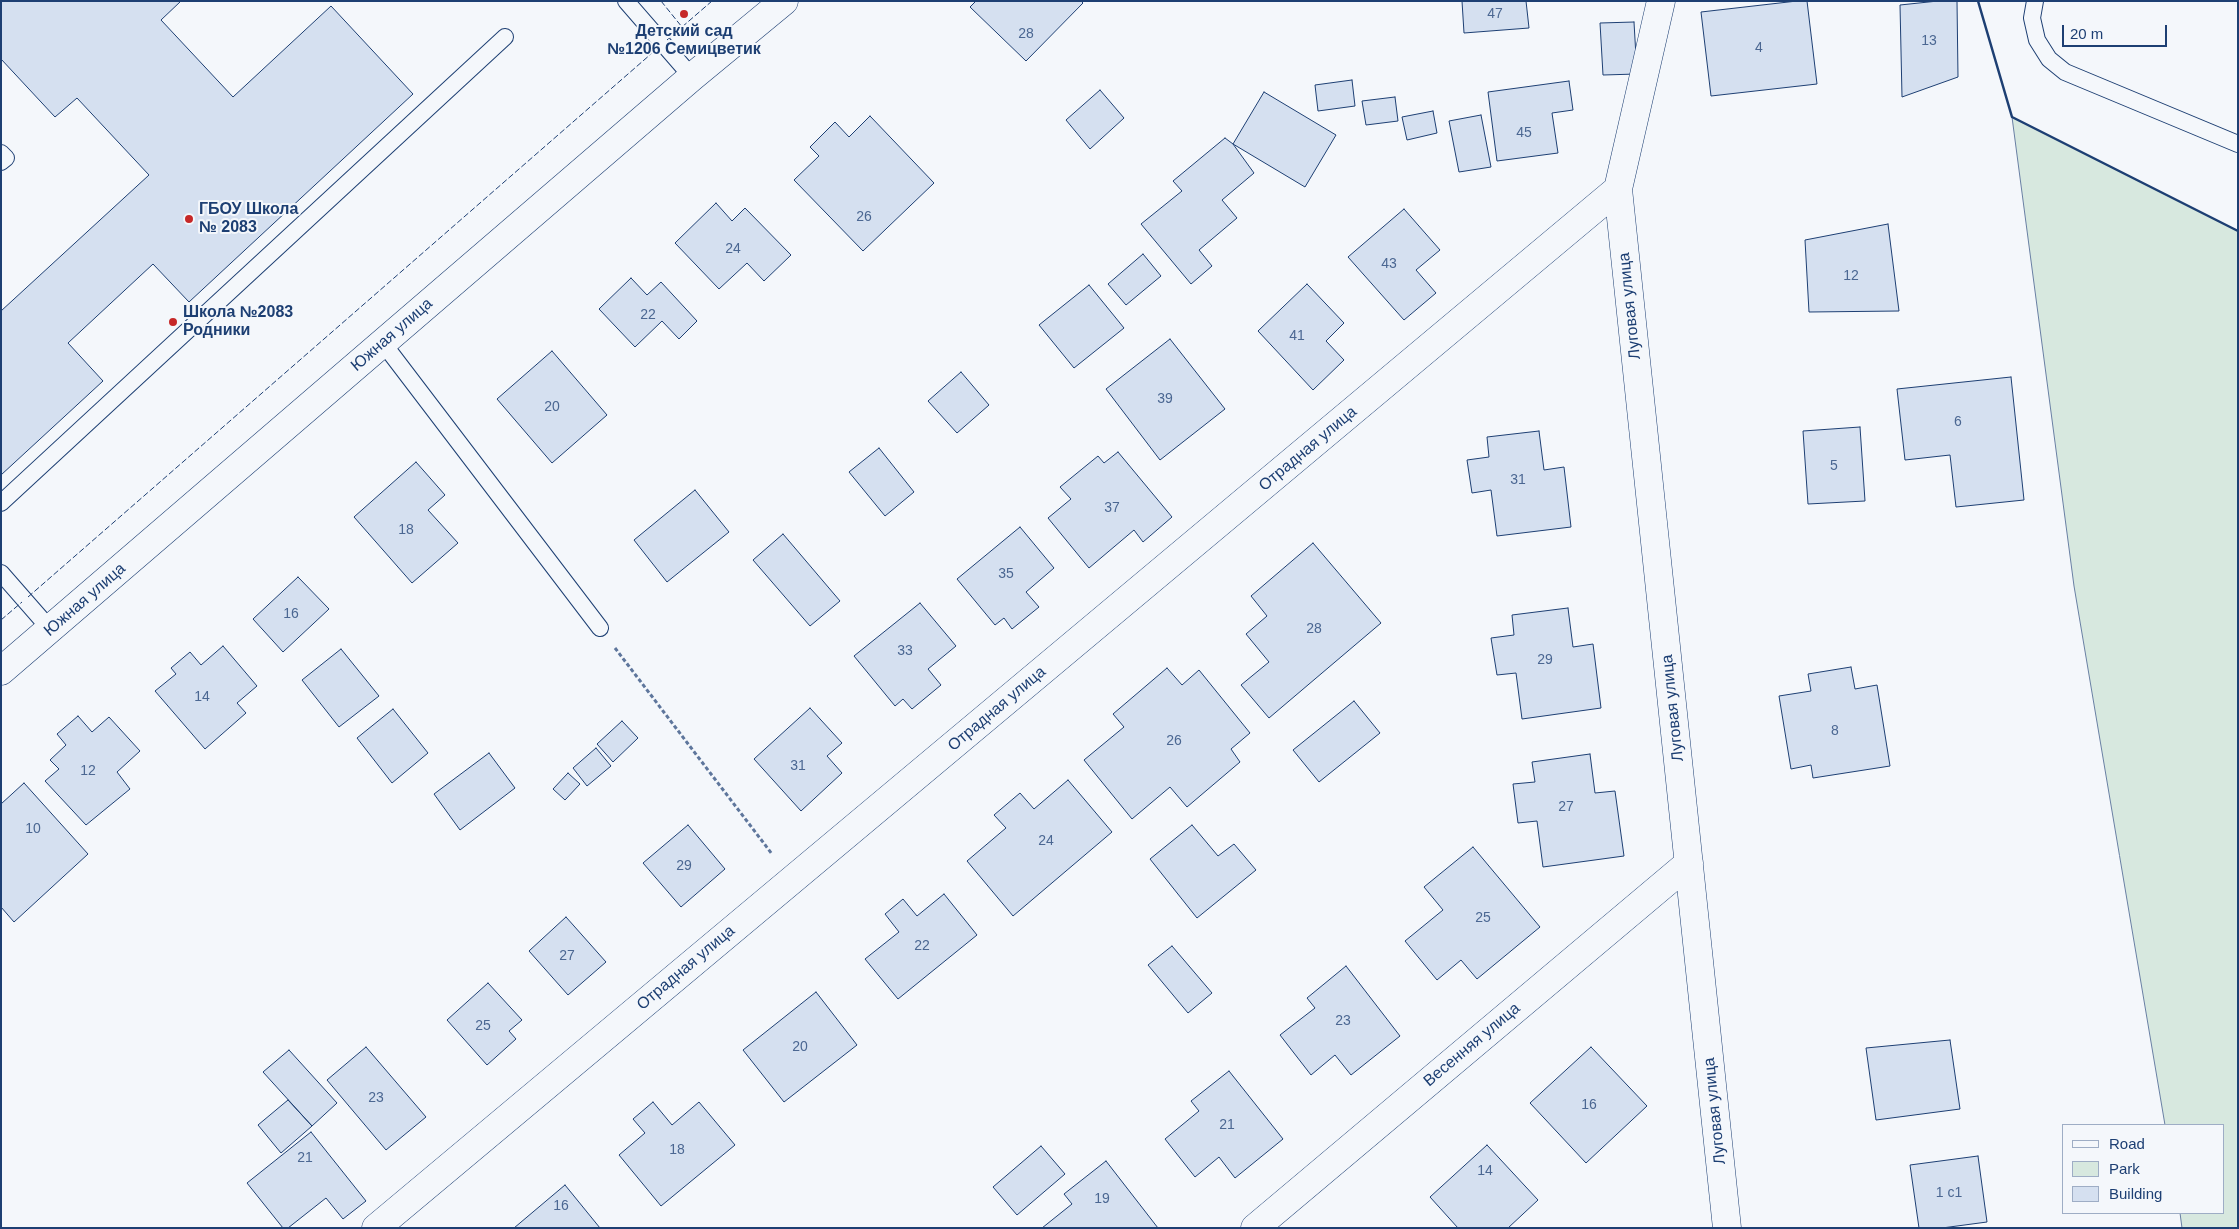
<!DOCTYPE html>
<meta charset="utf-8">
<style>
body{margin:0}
#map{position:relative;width:2239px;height:1229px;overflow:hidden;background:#f4f7fb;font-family:Arial,sans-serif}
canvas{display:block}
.frame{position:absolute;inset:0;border:2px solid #1d3f73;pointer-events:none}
.legend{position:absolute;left:2062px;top:1124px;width:162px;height:90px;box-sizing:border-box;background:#f4f7fb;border:1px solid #9eadc5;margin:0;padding:6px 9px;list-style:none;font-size:15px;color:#1d3f73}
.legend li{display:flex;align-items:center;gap:10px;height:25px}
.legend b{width:25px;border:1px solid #9eadc5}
.scale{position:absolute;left:2062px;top:25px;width:105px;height:22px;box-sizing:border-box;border:2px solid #1d3f73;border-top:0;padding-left:6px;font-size:15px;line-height:18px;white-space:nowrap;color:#1d3f73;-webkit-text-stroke:4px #f4f7fb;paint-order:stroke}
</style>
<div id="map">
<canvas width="2239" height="1229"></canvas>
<div class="frame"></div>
<ul class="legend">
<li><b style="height:6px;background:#f4f7fb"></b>Road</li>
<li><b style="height:14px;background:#d7e8df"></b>Park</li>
<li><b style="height:14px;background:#d5e0f0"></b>Building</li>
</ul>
<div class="scale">20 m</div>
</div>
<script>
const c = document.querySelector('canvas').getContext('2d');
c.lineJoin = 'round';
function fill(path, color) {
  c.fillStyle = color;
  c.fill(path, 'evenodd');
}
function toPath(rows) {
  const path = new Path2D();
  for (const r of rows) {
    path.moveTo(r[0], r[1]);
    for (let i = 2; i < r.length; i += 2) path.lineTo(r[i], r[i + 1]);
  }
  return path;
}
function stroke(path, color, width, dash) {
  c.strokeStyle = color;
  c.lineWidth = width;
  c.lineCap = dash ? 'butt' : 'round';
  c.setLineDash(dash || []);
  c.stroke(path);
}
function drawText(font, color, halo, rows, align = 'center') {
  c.font = font + ' Arial,sans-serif';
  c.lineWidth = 4;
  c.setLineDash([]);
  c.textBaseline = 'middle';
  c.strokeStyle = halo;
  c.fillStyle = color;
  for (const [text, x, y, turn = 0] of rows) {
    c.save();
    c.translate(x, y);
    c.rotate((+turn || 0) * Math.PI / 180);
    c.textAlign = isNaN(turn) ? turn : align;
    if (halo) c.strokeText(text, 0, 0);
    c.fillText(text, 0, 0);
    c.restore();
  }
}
const green = toPath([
 [2012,117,2238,231,2238,1228,2182,1228,2180,1213,2223,1213,2223,1125,2165,1125,2074,586,2012,117]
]);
fill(green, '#d7e8df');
stroke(green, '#687fa3', 1);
const building = toPath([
 [1,1,181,1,161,20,233,97,331,6,413,94,189,302,153,264,68,343,103,381,1,475,1,311,149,175,77,98,55,117,1,59,1,1],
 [976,1,1081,1,1083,3,1026,61,970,7,976,1],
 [1462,1,1526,1,1529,28,1464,33,1462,1],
 [1797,1,1807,1,1817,84,1711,96,1701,12,1797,1],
 [1938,1,1957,1,1958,77,1902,97,1900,5,1938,1],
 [1634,22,1637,74,1603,75,1600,23,1634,22],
 [1352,80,1355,106,1318,111,1315,85,1352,80],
 [1569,81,1573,110,1552,113,1558,153,1497,161,1488,92,1569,81],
 [1100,90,1124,118,1090,149,1066,120,1100,90],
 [1264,92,1336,135,1305,187,1233,144,1264,92],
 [1395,97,1398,121,1366,125,1362,101,1395,97],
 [1433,111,1437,133,1407,140,1402,117,1433,111],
 [1481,115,1491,167,1459,172,1449,121,1481,115],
 [870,116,934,183,863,251,794,180,819,156,810,147,835,122,849,137,870,116],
 [1225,138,1233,144,1254,173,1222,200,1237,218,1199,250,1212,266,1191,284,1141,224,1182,191,1173,181,1225,138],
 [716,203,732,221,745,208,791,255,764,281,747,263,719,289,675,243,716,203],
 [1404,209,1440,250,1416,270,1436,293,1404,320,1348,257,1404,209],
 [1888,224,1899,311,1809,312,1805,240,1888,224],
 [1143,254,1161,276,1126,305,1108,284,1143,254],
 [631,278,647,295,661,282,697,321,679,339,662,321,635,347,599,309,631,278],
 [1307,284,1344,323,1326,341,1344,360,1313,390,1258,331,1307,284],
 [1089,285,1124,328,1074,368,1039,325,1089,285],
 [1170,339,1225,409,1160,460,1106,389,1170,339],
 [552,351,607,415,552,463,497,399,552,351],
 [961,372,989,405,957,433,928,401,961,372],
 [2011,377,2024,500,1956,507,1950,455,1905,460,1897,389,2011,377],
 [1860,427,1865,501,1808,504,1803,431,1860,427],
 [1539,431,1544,470,1564,467,1571,527,1497,536,1491,490,1472,493,1467,460,1489,457,1487,437,1539,431],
 [879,448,914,492,885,516,849,472,879,448],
 [1118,452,1172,517,1143,542,1134,530,1089,568,1048,518,1071,499,1060,487,1098,456,1104,463,1118,452],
 [416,462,445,495,428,510,458,543,412,583,354,517,416,462],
 [695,490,729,532,667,582,634,540,695,490],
 [1020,527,1054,568,1026,592,1039,607,1012,629,1004,618,995,625,957,579,1020,527],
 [783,534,840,601,810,626,753,560,783,534],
 [1313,543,1381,623,1269,718,1241,685,1269,662,1246,634,1267,616,1251,596,1313,543],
 [298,577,329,609,283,652,253,619,298,577],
 [920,603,956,646,928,669,941,685,912,709,903,699,895,706,854,656,920,603],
 [1568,608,1573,647,1593,644,1601,708,1522,719,1516,673,1497,675,1491,638,1514,635,1512,615,1568,608],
 [223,646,257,686,237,703,246,713,205,749,155,691,176,674,171,668,190,652,201,665,223,646],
 [341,649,379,696,339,727,302,680,341,649],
 [1851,667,1855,689,1877,685,1890,766,1813,778,1811,765,1791,769,1779,696,1811,691,1808,674,1851,667],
 [1167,668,1182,685,1199,670,1250,733,1231,749,1240,762,1187,807,1170,787,1132,819,1084,760,1124,727,1113,714,1167,668],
 [1354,701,1380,733,1319,782,1293,750,1354,701],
 [810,708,842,743,827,756,842,773,801,811,754,759,810,708],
 [393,709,428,753,392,783,357,738,393,709],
 [78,716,92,732,109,717,140,751,117,772,130,789,86,825,45,781,59,769,50,760,66,745,57,734,78,716],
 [622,721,638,738,613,762,597,744,622,721],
 [596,748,611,766,587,786,573,768,596,748],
 [489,753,515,788,460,830,434,794,489,753],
 [1590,754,1595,793,1615,791,1624,856,1543,867,1537,821,1518,823,1513,784,1535,782,1532,762,1590,754],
 [568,773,580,784,565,800,553,789,568,773],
 [1068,780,1112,832,1013,916,967,861,1006,828,994,815,1020,793,1034,809,1068,780],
 [24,783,88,854,14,922,1,907,1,804,24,783],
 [688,825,725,869,681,907,643,863,688,825],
 [1192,825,1218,856,1234,844,1256,870,1197,918,1150,859,1192,825],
 [1473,847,1540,927,1477,979,1461,960,1437,980,1405,941,1443,910,1424,887,1473,847],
 [944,894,977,935,898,999,865,959,899,932,885,914,903,899,917,916,944,894],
 [566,917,606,962,568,995,529,951,566,917],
 [1172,946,1212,993,1188,1013,1148,965,1172,946],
 [1346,966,1400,1036,1351,1075,1335,1055,1311,1075,1280,1035,1315,1008,1307,998,1346,966],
 [488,983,522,1020,509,1031,516,1039,487,1065,447,1020,488,983],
 [816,992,857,1045,784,1102,743,1050,816,992],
 [1950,1040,1960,1109,1876,1120,1866,1048,1950,1040],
 [366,1047,426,1117,386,1150,327,1080,366,1047],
 [1591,1047,1647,1106,1586,1163,1530,1103,1591,1047],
 [289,1050,337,1103,312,1126,263,1072,289,1050],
 [1229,1071,1283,1139,1235,1178,1219,1157,1195,1177,1165,1139,1199,1111,1191,1101,1229,1071],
 [288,1100,312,1126,281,1153,258,1125,288,1100],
 [653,1102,672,1125,699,1102,735,1145,661,1206,619,1155,645,1133,633,1119,653,1102],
 [311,1132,366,1201,343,1219,326,1198,288,1228,283,1228,247,1183,311,1132],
 [1487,1145,1538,1200,1508,1228,1458,1228,1430,1197,1487,1145],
 [1041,1146,1065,1174,1017,1215,993,1187,1041,1146],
 [1978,1156,1987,1222,1942,1228,1919,1228,1910,1165,1978,1156],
 [1106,1161,1158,1228,1042,1228,1072,1204,1064,1194,1106,1161],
 [565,1185,600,1228,514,1228,565,1185]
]);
fill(building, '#d5e0f0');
stroke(building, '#1d3f73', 1);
const lane = toPath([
 [626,1,692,77],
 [2035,1,2032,18,2037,40,2049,59,2065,72,2238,144],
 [1,153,6,158,1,162],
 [383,343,600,628],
 [1,503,505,37],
 [1,573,50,629]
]);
const street = toPath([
 [1661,1,1618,189,1727,1228],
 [1,671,692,77,784,1],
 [376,1228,1618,189],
 [1255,1228,1689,863]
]);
stroke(lane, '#1d3f73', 18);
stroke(street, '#1d3f73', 29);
stroke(toPath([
 [615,648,772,854]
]), '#5e769c', 3, [4, 2.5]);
stroke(lane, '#f4f7fb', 16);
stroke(street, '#f4f7fb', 28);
stroke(toPath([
 [661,1,682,27,667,40],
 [682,27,712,1],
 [28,597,659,47],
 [1,620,22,602]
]), '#1d3f73', 1, [6, 2.5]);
stroke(toPath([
 [1978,1,2012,117,2238,231]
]), '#1d3f73', 2.5);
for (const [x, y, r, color] of [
 [684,14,5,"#c62828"],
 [189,219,5,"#c62828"],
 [173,322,5,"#c62828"]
]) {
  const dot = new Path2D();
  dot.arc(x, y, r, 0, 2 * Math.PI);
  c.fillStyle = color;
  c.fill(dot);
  stroke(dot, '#f4f7fb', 2);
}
drawText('14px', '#4b6792', null, [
 ["47",1495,14],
 ["28",1026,34],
 ["13",1929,41],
 ["4",1759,48],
 ["45",1524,133],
 ["26",864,217],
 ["24",733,249],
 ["43",1389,264],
 ["12",1851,276],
 ["22",648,315],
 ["41",1297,336],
 ["39",1165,399],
 ["20",552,407],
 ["6",1958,422],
 ["5",1834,466],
 ["31",1518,480],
 ["37",1112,508],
 ["18",406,530],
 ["35",1006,574],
 ["16",291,614],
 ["28",1314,629],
 ["33",905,651],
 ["29",1545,660],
 ["14",202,697],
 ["8",1835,731],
 ["26",1174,741],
 ["31",798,766],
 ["12",88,771],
 ["27",1566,807],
 ["10",33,829],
 ["24",1046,841],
 ["29",684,866],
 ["25",1483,918],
 ["22",922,946],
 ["27",567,956],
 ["23",1343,1021],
 ["25",483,1026],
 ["20",800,1047],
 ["23",376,1098],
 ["16",1589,1105],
 ["21",1227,1125],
 ["18",677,1150],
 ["21",305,1158],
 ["14",1485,1171],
 ["1 с1",1949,1193],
 ["19",1102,1199],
 ["16",561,1206]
]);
drawText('bold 16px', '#1d3f73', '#f4f7fb', [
 ["Детский сад",684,32,"center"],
 ["№1206 Семицветик",684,50,"center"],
 ["ГБОУ Школа",199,210],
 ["№ 2083",199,228],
 ["Школа №2083",183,313],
 ["Родники",183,331]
], 'left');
drawText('16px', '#1d3f73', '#f4f7fb', [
 ["Луговая улица",1630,306,-96],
 ["Южная улица",392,335,-41],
 ["Отрадная улица",1308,449,-40],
 ["Южная улица",85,600,-41],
 ["Луговая улица",1673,708,-96],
 ["Отрадная улица",997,709,-40],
 ["Отрадная улица",686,968,-40],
 ["Весенняя улица",1472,1045,-40],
 ["Луговая улица",1715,1111,-96]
]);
</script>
